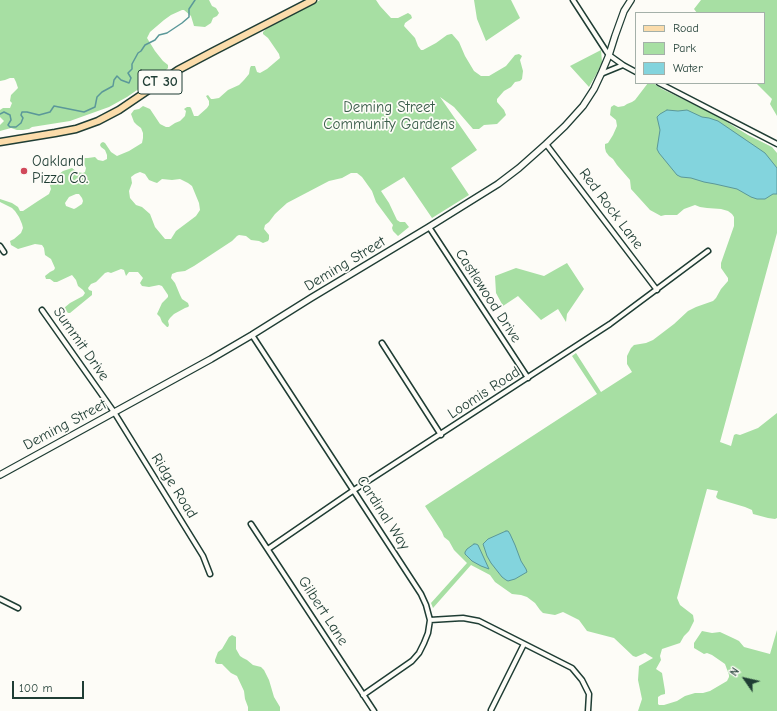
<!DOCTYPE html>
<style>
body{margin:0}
#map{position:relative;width:777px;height:711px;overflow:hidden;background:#fdfcf7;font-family:"Comic Neue",sans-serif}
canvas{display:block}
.legend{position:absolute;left:635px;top:12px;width:130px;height:72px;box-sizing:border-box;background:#fdfcf7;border:1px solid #a4b0a9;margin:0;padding:5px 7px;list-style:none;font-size:12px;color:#1f3d34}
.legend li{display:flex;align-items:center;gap:8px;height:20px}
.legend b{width:20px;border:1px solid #a4b0a9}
.north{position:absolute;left:725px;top:659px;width:40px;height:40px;-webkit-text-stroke:3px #fdfcf7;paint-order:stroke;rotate:304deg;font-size:11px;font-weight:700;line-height:16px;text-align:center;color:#1f3d34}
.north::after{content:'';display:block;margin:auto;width:14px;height:18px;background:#1f3d34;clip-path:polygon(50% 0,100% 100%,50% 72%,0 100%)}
.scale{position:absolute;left:12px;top:681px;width:72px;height:18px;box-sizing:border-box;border:2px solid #1f3d34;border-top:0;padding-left:5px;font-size:12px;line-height:14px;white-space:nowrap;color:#1f3d34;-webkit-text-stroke:3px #fdfcf7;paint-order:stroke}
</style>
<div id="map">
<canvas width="777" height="711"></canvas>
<ul class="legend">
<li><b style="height:5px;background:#fbdcab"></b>Road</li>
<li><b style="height:11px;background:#a7dfa3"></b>Park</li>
<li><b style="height:11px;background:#83d4dd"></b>Water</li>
</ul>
<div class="north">N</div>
<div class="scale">100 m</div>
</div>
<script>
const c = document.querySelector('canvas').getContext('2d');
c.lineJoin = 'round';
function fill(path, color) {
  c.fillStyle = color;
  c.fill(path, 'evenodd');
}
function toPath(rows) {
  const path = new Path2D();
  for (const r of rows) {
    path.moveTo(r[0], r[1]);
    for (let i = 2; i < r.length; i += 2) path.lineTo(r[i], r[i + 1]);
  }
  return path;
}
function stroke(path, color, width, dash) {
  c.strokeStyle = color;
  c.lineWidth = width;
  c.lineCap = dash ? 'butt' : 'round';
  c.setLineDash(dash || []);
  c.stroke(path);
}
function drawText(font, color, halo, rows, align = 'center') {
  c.font = font + ' "Comic Neue",sans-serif';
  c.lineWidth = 3.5;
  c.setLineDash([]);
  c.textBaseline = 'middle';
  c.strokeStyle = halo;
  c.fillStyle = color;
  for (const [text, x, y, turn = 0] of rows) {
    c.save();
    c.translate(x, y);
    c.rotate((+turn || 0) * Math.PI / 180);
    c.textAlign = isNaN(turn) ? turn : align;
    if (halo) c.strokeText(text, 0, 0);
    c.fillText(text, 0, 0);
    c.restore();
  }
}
fill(toPath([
 [0,0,209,0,212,6,216,8,219,13,217,16,213,18,211,23,205,27,194,26,191,16,184,10,182,10,171,15,164,20,150,32,147,38,155,51,163,61,168,65,168,68,166,70,127,97,109,107,70,121,32,127,29,129,23,130,17,130,11,128,0,131,0,125,4,121,0,117,0,110,3,108,10,108,12,103,10,101,11,95,18,88,16,82,14,78,10,78,5,80,0,81],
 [320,0,376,0,380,6,391,18,398,18,408,13,411,15,412,18,405,23,404,26,415,38,418,46,421,50,423,50,436,43,447,35,451,34,452,34,459,42,465,56,474,71,481,76,489,76,506,66,515,55,519,54,522,56,520,60,523,71,522,79,520,81,515,82,511,87,504,91,497,99,497,102,504,110,506,115,497,124,484,125,479,129,473,129,454,107,440,97,477,150,451,168,469,195,432,218,404,177,381,191,389,203,397,220,400,222,405,222,409,227,398,236,393,231,392,228,393,225,376,202,372,191,362,177,357,173,351,173,342,178,329,181,287,203,275,214,269,222,265,225,264,229,269,235,269,239,268,241,263,243,259,241,251,240,246,236,239,235,237,236,232,241,194,266,185,271,177,272,172,274,171,278,175,283,180,295,182,299,188,303,189,306,188,307,185,308,174,314,170,318,168,321,169,325,168,327,167,327,162,322,160,317,157,314,162,303,168,297,168,295,162,286,159,285,149,287,142,286,140,283,143,278,138,272,129,272,126,276,124,270,121,269,111,273,108,272,105,273,96,282,91,284,88,288,89,290,92,291,92,295,70,313,68,313,64,308,70,303,83,296,85,293,83,290,78,286,76,280,72,275,57,282,54,282,50,279,46,279,45,276,50,272,54,270,55,268,51,259,45,255,44,248,42,245,35,244,18,249,11,245,10,241,14,239,21,233,23,228,22,224,19,217,15,211,12,208,0,202,0,199,12,203,18,207,20,211,23,211,38,201,49,194,51,189,49,182,63,171,72,168,77,172,83,173,85,172,86,168,83,162,78,159,81,155,84,158,88,158,95,157,98,160,103,161,107,159,107,155,105,150,101,147,100,145,101,143,103,142,105,143,111,152,117,156,129,151,142,143,143,138,143,133,141,128,137,125,134,122,131,114,134,110,139,109,143,106,150,109,160,124,166,127,169,127,175,123,180,121,185,116,186,111,184,109,187,107,190,107,191,108,194,116,198,116,207,108,209,105,209,101,206,96,208,95,211,99,213,99,219,98,228,90,239,85,244,80,249,74,250,68,251,66,255,66,257,72,260,73,267,69,280,58,279,54,268,38,263,34,263,32,266,29],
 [140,172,145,174,149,180,154,182,157,183,162,179,172,180,180,179,188,183,192,186,199,203,200,210,196,216,176,231,171,239,165,239,155,227,150,214,142,207,136,205,130,198,129,191,132,183,131,177,135,174],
 [76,194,79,194,82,198,83,201,82,204,76,208,74,209,66,206,65,203,69,197],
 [474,0,511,0,520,18,486,41,477,19],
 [701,0,777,0,777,116,770,104,772,99,756,83,764,83,764,13,697,13,694,9],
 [601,50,602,62,597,73,589,87,570,66],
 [648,83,653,83,662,89,714,114,748,135,772,147,777,153,777,233,720,442,731,446,734,435,736,434,740,435,758,428,777,413,777,518,775,519,768,518,753,514,752,510,745,507,718,499,716,497,718,491,707,489,677,598,680,605,693,615,694,621,689,631,684,636,680,643,662,649,660,656,661,660,656,669,662,673,665,691,665,694,661,695,658,697,658,704,659,705,664,705,677,701,685,696,695,693,703,693,710,691,727,681,729,677,729,675,725,664,712,655,707,653,704,654,694,648,694,643,702,631,712,633,720,632,735,639,739,641,744,647,770,654,777,630,777,711,638,711,642,699,638,680,639,666,653,658,645,653,636,657,633,656,614,638,587,631,579,620,563,612,555,615,543,613,540,610,535,603,527,597,521,595,512,594,495,582,490,575,471,565,433,608,431,603,467,563,454,550,449,541,444,537,442,532,425,506,597,394,572,356,576,353,601,392,632,372,627,364,627,356,631,348,634,345,646,343,653,340,674,324,688,311,696,307,713,301,716,298,721,289,728,281,728,278,721,268,721,263,734,226,734,217,732,214,728,211,721,209,707,208,700,207,695,205,684,209,677,215,665,215,661,216,650,210,631,189,630,180,617,165,613,159,609,156,606,152,605,148,605,144,608,143,613,135,617,126,616,120,610,115,611,107,614,105,618,107,624,106,627,104,632,102,635,100],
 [567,263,584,289,567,314,566,322,558,309,541,320,518,296,503,306,496,293,495,276,516,268,544,276],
 [232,635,236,637,236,649,240,656,243,658,247,660,253,665,261,667,264,670,269,680,274,697,280,707,280,711,248,711,248,707,245,699,244,691,237,676,231,673,222,664,217,664,215,662,215,660,218,652,222,649,229,637]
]), '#a7dfa3');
const water = toPath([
 [667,110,678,111,687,110,702,117,709,118,718,121,765,153,777,168,777,194,773,194,765,199,757,199,751,197,737,189,715,184,704,182,691,178,681,177,677,175,659,153,657,149,660,130,657,117,660,114,667,110],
 [506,531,508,531,510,534,515,545,521,561,526,569,527,572,515,579,508,581,506,580,502,577,491,563,487,556,483,544,488,539,506,531],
 [474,544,476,544,478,545,489,569,481,566,472,561,465,554,465,552,467,549,474,544]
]);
fill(water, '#83d4dd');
stroke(water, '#5b9899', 1);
stroke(toPath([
 [0,114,4,112,10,115,11,120,8,125,10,127,16,127,21,123,23,118,21,115,22,112,27,112,39,115,50,112,54,106,84,112,95,107,97,97,102,92,113,86,114,80,117,76,121,80,129,83,131,78,128,73,132,69,132,64,138,53,141,51,145,45,155,40,159,35,167,33,182,23,189,17,189,9,195,0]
]), '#5b9899', 1.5);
const street = toPath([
 [573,0,606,51,609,55,623,65,636,72],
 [601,74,623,65],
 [659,83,777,144],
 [546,144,657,290],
 [429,227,528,378],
 [0,246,4,252],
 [42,310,114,412,203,556,210,574],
 [252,335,421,594,426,605,430,620,428,633,424,643,419,653,412,661,363,695],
 [382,343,441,435],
 [251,524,374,711],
 [268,549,354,490,610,324,708,251],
 [0,599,18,608],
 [430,620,463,618,479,621,572,668,582,680,589,694,588,711],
 [491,710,524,644]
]);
const secondary = toPath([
 [0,475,211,359,252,335,311,298,429,227,498,184,519,168,546,144,565,126,583,106,594,89,601,74,609,55,615,36,624,11,631,0]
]);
const primary = toPath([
 [0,142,55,133,76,129,98,121,119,110,178,70,212,52,313,0]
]);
stroke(street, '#1f3d34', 7);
stroke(secondary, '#1f3d34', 8);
stroke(primary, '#1f3d34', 9);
stroke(street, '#fdfcf7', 4);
stroke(secondary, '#fdfcf7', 5.5);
stroke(primary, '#fbdcab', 6);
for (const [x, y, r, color] of [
 [24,171,4,"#d1495b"]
]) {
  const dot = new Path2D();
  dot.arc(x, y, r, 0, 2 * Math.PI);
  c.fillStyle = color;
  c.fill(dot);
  stroke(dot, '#fdfcf7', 1.5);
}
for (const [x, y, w] of [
 [160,82,44]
]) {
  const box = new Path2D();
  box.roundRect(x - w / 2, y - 12, w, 24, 3);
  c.fillStyle = '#fdfcf7';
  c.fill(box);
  stroke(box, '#1f3d34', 1);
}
drawText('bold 14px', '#1f3d34', null, [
 ["CT 30",160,82]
]);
drawText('15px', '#3a5d4a', '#fdfcf7', [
 ["Deming Street",389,108],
 ["Community Gardens",389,125]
]);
drawText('15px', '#1f3d34', '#fdfcf7', [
 ["Oakland",32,162],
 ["Pizza Co.",32,179]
], 'left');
drawText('15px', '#1f3d34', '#fdfcf7', [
 ["Red Rock Lane",611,209,53],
 ["Deming Street",345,264,-31],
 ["Castlewood Drive",488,296,57],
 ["Summit Drive",81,344,55],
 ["Loomis Road",484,393,-33],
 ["Deming Street",65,425,-28],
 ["Ridge Road",174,486,58],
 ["Cardinal Way",383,513,57],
 ["Gilbert Lane",323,611,57]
]);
</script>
